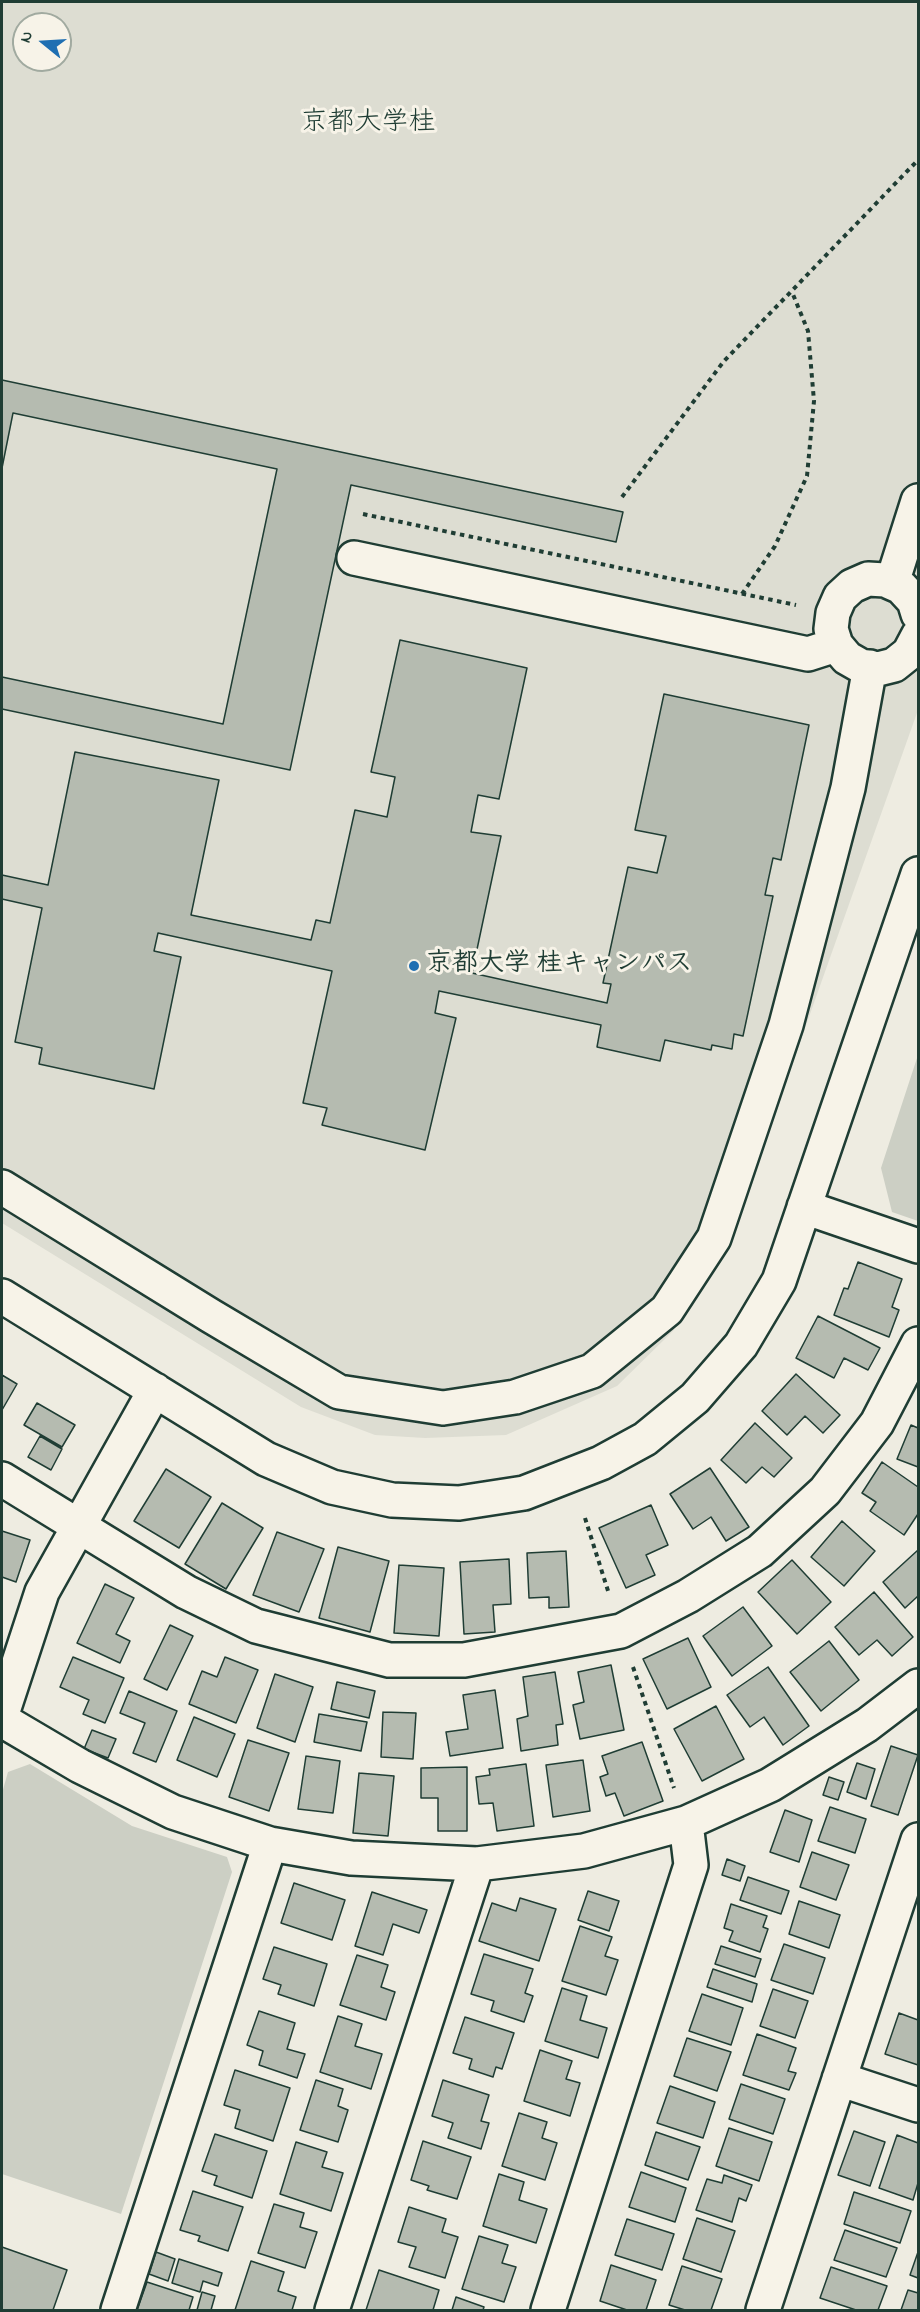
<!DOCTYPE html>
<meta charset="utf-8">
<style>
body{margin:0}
#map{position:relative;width:920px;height:2312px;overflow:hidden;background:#eeece1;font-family:"Indie Flower",sans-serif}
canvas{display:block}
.frame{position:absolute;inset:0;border:3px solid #1f3d34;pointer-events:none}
.north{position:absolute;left:12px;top:12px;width:60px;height:60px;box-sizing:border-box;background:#f7f3e8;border:2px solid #a1aaa0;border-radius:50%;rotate:288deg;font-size:16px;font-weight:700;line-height:24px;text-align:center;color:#1f3d34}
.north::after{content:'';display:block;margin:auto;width:21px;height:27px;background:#1f6fb2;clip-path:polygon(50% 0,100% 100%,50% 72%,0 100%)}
</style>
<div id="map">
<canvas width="920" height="2312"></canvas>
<div class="frame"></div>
<div class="north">N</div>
</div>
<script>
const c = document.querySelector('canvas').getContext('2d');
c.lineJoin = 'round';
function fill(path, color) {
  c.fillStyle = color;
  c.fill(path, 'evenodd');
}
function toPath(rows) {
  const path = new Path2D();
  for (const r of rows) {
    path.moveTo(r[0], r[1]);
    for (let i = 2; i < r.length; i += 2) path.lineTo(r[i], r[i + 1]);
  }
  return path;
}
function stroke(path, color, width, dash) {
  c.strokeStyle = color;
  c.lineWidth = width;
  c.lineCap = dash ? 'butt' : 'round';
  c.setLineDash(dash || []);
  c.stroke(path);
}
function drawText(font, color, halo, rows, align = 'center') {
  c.font = font + ' "Indie Flower","Klee One",sans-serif';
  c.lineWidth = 6;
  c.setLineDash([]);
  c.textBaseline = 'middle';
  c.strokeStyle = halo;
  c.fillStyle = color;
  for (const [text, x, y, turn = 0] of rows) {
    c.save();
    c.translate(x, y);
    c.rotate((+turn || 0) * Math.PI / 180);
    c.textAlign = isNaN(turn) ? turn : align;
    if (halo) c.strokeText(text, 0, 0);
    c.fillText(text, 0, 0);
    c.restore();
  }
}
fill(toPath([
 [2,2,918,2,918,710,734,1228,673,1331,617,1386,506,1435,425,1438,375,1435,301,1407,2,1223],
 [24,24,60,24,60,60,24,60]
]), '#ddddd2');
fill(toPath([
 [918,1055,918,1221,892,1212,881,1168],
 [30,1764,132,1826,227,1857,232,1872,121,2214,2,2174,2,1793,8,1772]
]), '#cccfc4');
const building = toPath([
 [2,380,623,512,616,542,351,485,290,770,2,709,2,677,223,724,277,469,13,413,2,468,2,380],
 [400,640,527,668,499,799,478,795,471,832,501,836,472,973,607,1003,611,984,603,983,628,867,657,873,666,836,635,830,664,694,809,725,781,860,773,858,765,895,773,896,743,1036,734,1034,732,1049,712,1045,711,1050,665,1040,660,1061,597,1047,601,1025,439,991,435,1013,456,1018,425,1150,322,1125,327,1108,303,1103,332,971,158,933,154,951,181,957,154,1089,39,1064,42,1048,15,1042,42,908,2,899,2,875,48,885,75,752,219,780,191,915,311,940,316,920,330,923,355,810,387,817,395,777,371,772,400,640],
 [858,1262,902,1279,892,1307,899,1310,889,1337,834,1315,844,1288,848,1289,858,1262],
 [818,1316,880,1348,868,1370,844,1358,834,1378,796,1358,818,1316],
 [796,1374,840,1415,823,1433,805,1416,787,1435,762,1411,796,1374],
 [2,1375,17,1384,2,1410,2,1375],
 [37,1403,75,1425,62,1447,24,1425,37,1403],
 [755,1423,792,1458,774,1477,762,1467,746,1483,721,1460,755,1423],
 [911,1425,918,1428,918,1467,897,1459,911,1425],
 [40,1436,62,1449,51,1470,28,1457,40,1436],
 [882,1462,918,1487,918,1514,904,1535,870,1511,876,1502,862,1493,882,1462],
 [710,1468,749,1527,726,1541,711,1517,693,1529,670,1494,710,1468],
 [166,1469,211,1497,179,1548,134,1521,166,1469],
 [222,1503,263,1528,226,1589,185,1564,222,1503],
 [651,1505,668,1545,646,1555,655,1575,626,1588,599,1528,651,1505],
 [842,1521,875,1551,844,1586,811,1557,842,1521],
 [2,1531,30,1540,16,1582,2,1577,2,1531],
 [277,1532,324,1549,299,1612,253,1595,277,1532],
 [338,1547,389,1561,370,1632,319,1618,338,1547],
 [918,1550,918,1596,905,1608,883,1582,918,1550],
 [566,1551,569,1607,549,1608,549,1597,529,1598,527,1553,566,1551],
 [509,1559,511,1604,493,1605,495,1632,464,1634,460,1562,509,1559],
 [792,1560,831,1602,797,1634,758,1592,792,1560],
 [399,1565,444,1568,439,1636,394,1633,399,1565],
 [105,1584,134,1598,116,1634,130,1641,120,1663,77,1643,105,1584],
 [874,1592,913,1637,892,1656,877,1640,859,1655,835,1627,874,1592],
 [743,1607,772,1646,732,1676,703,1636,743,1607],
 [170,1625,193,1636,167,1690,144,1679,170,1625],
 [688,1638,711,1687,667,1709,643,1659,688,1638],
 [829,1641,859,1680,821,1711,790,1672,829,1641],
 [73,1657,124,1678,105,1723,83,1714,89,1700,60,1687,73,1657],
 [225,1657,258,1670,236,1723,189,1704,202,1671,217,1677,225,1657],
 [611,1665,624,1730,580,1739,573,1705,584,1702,578,1672,611,1665],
 [768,1667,809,1726,783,1745,764,1717,750,1727,727,1695,768,1667],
 [555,1672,563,1724,556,1725,558,1745,521,1751,517,1719,528,1716,523,1677,555,1672],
 [275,1674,313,1687,295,1742,257,1728,275,1674],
 [337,1682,375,1691,369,1718,331,1709,337,1682],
 [495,1690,503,1748,450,1756,446,1732,468,1729,463,1695,495,1690],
 [129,1691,177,1711,156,1762,133,1753,145,1723,120,1713,129,1691],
 [716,1706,744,1759,702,1781,674,1729,716,1706],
 [383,1712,416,1713,413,1759,381,1757,383,1712],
 [319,1714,367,1722,361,1751,314,1742,319,1714],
 [194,1717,235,1734,217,1777,177,1760,194,1717],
 [92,1730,116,1739,108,1758,84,1749,92,1730],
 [248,1740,289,1753,269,1811,229,1797,248,1740],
 [642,1742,663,1801,624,1816,615,1793,606,1796,600,1777,608,1774,602,1756,642,1742],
 [891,1746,918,1755,898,1815,871,1806,891,1746],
 [306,1756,340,1761,333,1813,298,1809,306,1756],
 [583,1760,590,1811,553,1817,546,1765,583,1760],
 [857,1763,875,1769,866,1799,847,1792,857,1763],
 [526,1764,534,1826,497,1831,493,1803,479,1804,476,1777,490,1775,489,1769,526,1764],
 [467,1767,467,1831,438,1831,438,1798,421,1798,421,1768,467,1767],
 [359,1773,394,1776,388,1836,353,1833,359,1773],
 [829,1777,844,1782,838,1800,823,1795,829,1777],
 [830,1807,866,1819,855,1853,818,1841,830,1807],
 [785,1810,812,1820,799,1862,770,1852,785,1810],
 [812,1852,849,1865,836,1900,800,1887,812,1852],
 [727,1859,745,1866,740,1881,722,1875,727,1859],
 [748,1877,789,1891,781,1914,740,1900,748,1877],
 [294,1883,345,1900,332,1940,281,1923,294,1883],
 [588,1891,619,1901,609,1931,578,1920,588,1891],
 [372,1892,427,1910,419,1933,393,1924,383,1955,355,1946,372,1892],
 [520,1898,556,1909,539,1961,479,1941,492,1903,516,1911,520,1898],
 [799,1901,840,1915,829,1948,789,1934,799,1901],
 [731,1904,767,1916,763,1927,768,1929,760,1952,729,1941,733,1931,724,1928,731,1904],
 [580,1926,612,1937,605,1956,618,1960,606,1995,562,1981,580,1926],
 [784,1944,825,1958,813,1994,771,1980,784,1944],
 [721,1946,761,1959,755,1977,715,1964,721,1946],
 [274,1947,327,1964,314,2006,278,1994,281,1985,263,1979,274,1947],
 [484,1954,533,1969,525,1993,533,1996,524,2022,491,2011,494,2001,471,1994,484,1954],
 [357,1955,388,1965,381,1987,395,1992,386,2020,340,2005,357,1955],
 [713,1969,757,1984,752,2002,707,1987,713,1969],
 [562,1988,587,1996,580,2020,607,2028,598,2058,545,2041,562,1988],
 [773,1989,808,2001,795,2038,760,2026,773,1989],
 [702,1994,743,2008,731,2045,689,2031,702,1994],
 [259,2011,295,2023,287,2049,305,2054,297,2078,259,2065,263,2051,247,2045,259,2011],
 [899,2013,918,2020,918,2065,885,2054,899,2013],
 [338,2016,362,2024,355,2046,382,2054,371,2089,320,2072,338,2016],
 [465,2017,514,2033,502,2069,496,2067,493,2077,469,2069,472,2059,453,2053,465,2017],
 [757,2034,796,2048,788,2071,796,2073,789,2090,743,2075,757,2034],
 [687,2038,731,2052,717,2091,674,2076,687,2038],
 [540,2050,572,2061,566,2079,580,2083,570,2116,524,2101,540,2050],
 [235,2070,290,2088,273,2141,235,2128,240,2110,224,2105,235,2070],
 [316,2080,343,2089,338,2106,348,2110,338,2142,300,2130,316,2080],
 [443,2080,489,2095,481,2121,489,2123,481,2149,448,2138,453,2123,432,2116,443,2080],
 [741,2084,785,2099,773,2134,729,2119,741,2084],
 [670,2086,715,2102,703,2138,657,2123,670,2086],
 [519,2113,547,2122,542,2138,557,2143,545,2180,502,2166,519,2113],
 [729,2128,772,2142,759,2181,716,2166,729,2128],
 [854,2131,885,2142,870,2186,838,2175,854,2131],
 [656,2132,700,2147,688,2180,645,2165,656,2132],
 [215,2134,267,2151,252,2198,214,2185,217,2176,202,2171,215,2134],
 [897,2135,918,2143,918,2183,913,2200,879,2188,897,2135],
 [423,2141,471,2157,457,2199,427,2190,429,2186,411,2180,423,2141],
 [296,2142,327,2152,322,2167,343,2173,331,2211,280,2194,296,2142],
 [641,2172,686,2188,675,2222,629,2207,641,2172],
 [499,2174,524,2182,519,2200,547,2209,536,2243,483,2226,499,2174],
 [724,2175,752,2185,746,2201,739,2198,732,2222,696,2210,707,2179,722,2183,724,2175],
 [193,2191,243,2207,228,2251,198,2241,200,2236,180,2230,193,2191],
 [854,2192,911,2211,900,2243,844,2224,854,2192],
 [274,2204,304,2213,300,2227,317,2232,305,2268,258,2253,274,2204],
 [409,2207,446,2219,442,2232,458,2237,445,2278,409,2267,416,2247,398,2242,409,2207],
 [697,2218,735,2231,721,2272,683,2259,697,2218],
 [627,2219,674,2234,662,2270,615,2255,627,2219],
 [845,2230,897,2248,886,2277,834,2260,845,2230],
 [479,2236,508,2245,502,2263,516,2267,504,2302,462,2289,479,2236],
 [2,2247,67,2270,53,2310,2,2310,2,2247],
 [156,2252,175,2259,168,2281,149,2274,156,2252],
 [918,2252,918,2278,910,2275,918,2252],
 [179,2259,222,2273,218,2286,203,2281,200,2292,172,2283,179,2259],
 [251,2261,284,2272,278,2291,296,2297,292,2310,235,2310,251,2261],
 [611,2265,656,2280,646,2310,627,2310,600,2301,611,2265],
 [682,2266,722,2279,711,2310,685,2310,669,2305,682,2266],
 [831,2267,887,2286,878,2310,856,2310,820,2298,831,2267],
 [379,2270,439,2290,433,2310,366,2310,379,2270],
 [147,2282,193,2297,189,2310,137,2310,147,2282],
 [908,2290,918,2293,918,2310,901,2310,908,2290],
 [202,2292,215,2296,211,2310,197,2310,202,2292],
 [456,2297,484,2307,483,2310,452,2310,456,2297]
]);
fill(building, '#b5bbb0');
stroke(building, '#1f3d34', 1.5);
const minor = toPath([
 [354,558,808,654,836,645],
 [892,583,918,501],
 [918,614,914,601,901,587,885,580,868,579,852,586,840,597,833,613,831,629,836,645,847,658,861,666,878,669,894,665,909,653,918,636],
 [2,1187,211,1316,339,1392,443,1408,515,1397,592,1371,667,1310,714,1238,786,1025,848,788,870,667],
 [804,1207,918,1246],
 [2,1296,266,1459,332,1487,392,1500,459,1503,524,1493,601,1463,645,1439,695,1398,741,1345,779,1281,918,874],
 [2,1479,186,1592,256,1626,389,1660,464,1660,621,1631,688,1596,760,1551,825,1491,877,1423,918,1344],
 [2,1714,42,1592,155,1390],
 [2,1720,80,1766,173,1812,270,1844,351,1858,477,1864,584,1851,686,1823,770,1785,867,1725,918,1686],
 [839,2079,918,2105],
 [118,2310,270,1844],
 [332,2310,477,1864],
 [548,2310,691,1865,686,1823],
 [763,2310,918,1840]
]);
stroke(minor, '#1f3d34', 38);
stroke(toPath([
 [622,497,724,361,918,160],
 [363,514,796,605],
 [742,594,775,546,807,476,814,401,808,331,792,292],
 [585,1518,609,1594],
 [633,1667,674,1788]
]), '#1f3d34', 4, [4.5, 4.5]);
stroke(minor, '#f7f3e8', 33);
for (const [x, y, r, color] of [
 [414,966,6,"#1f6fb2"]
]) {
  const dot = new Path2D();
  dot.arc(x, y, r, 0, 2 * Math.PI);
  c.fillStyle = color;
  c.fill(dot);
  stroke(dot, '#f7f3e8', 2);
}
drawText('bold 26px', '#1f3d34', '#f7f3e8', [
 ["京都大学 桂キャンパス",426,966]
], 'left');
drawText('27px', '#1f3d34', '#f7f3e8', [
 ["京都大学桂",368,125]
]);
</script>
